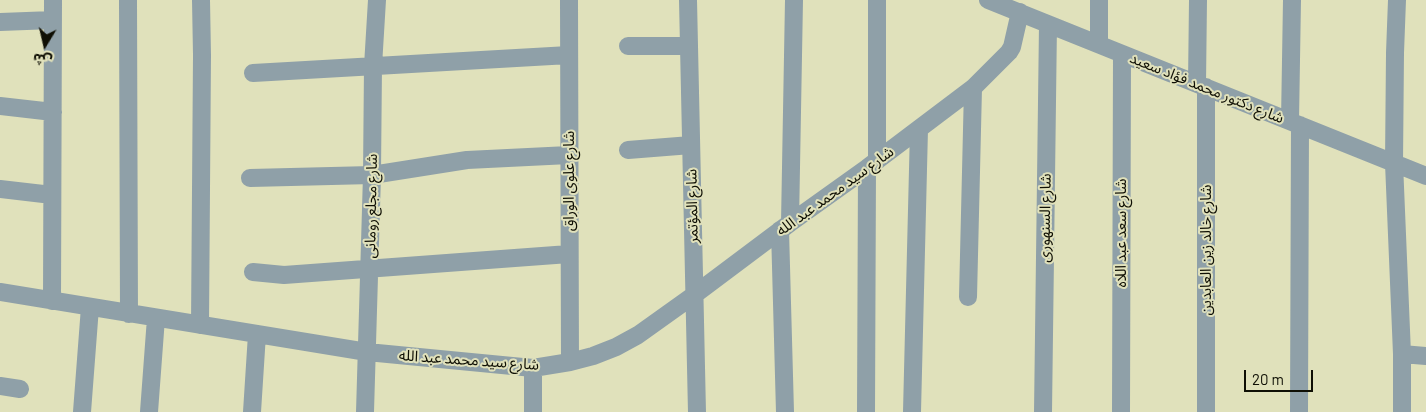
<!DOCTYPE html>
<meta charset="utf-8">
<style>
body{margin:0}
#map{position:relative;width:1426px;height:412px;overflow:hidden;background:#e0e1bb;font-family:Barlow,"Noto Sans Arabic",sans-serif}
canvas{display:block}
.north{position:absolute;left:20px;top:20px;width:50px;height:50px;-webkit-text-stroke:4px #e0e1bb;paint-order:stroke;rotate:189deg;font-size:14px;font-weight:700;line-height:20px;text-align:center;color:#0f0f04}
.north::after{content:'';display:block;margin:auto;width:18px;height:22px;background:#0f0f04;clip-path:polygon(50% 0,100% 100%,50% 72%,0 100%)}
.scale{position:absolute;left:1244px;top:370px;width:69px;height:22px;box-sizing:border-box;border:2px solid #0f0f04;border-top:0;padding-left:6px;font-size:15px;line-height:18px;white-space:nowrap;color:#0f0f04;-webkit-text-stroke:4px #e0e1bb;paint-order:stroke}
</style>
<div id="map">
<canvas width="1426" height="412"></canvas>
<div class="north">ش</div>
<div class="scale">20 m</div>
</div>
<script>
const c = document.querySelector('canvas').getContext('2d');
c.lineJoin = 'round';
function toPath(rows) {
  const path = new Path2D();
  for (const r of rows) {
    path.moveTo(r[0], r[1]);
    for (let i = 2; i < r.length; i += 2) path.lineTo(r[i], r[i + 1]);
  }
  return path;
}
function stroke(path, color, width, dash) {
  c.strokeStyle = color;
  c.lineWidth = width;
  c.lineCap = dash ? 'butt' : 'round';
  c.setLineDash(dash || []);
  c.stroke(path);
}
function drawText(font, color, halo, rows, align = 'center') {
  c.font = font + ' Barlow,"Noto Sans Arabic",sans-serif';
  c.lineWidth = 4;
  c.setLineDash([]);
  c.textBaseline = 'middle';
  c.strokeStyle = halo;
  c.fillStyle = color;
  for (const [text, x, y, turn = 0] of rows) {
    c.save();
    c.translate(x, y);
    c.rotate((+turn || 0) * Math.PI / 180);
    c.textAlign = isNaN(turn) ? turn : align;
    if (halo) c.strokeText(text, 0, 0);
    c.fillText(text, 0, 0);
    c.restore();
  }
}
stroke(toPath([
 [128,0,129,314],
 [569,0,570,362],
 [688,0,697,412],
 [988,0,1426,176],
 [1099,0,1099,44],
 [1397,0,1395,53,1394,163,1402,354,1402,412],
 [0,22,53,20],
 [628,46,689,46],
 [253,73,569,55],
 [1197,84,1198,0],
 [1206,87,1206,412],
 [0,106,53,112],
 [1290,121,1292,0],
 [628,150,691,145],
 [877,161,877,0],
 [250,178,372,175,467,160,569,155],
 [0,189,52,195],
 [790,223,794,0],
 [780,230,785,412],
 [253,272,284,275,569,254],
 [0,292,367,352,533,368,570,362,593,356,616,347,638,335,694,295,790,223,867,168,973,88,1009,52,1012,47,1020,12],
 [968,297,973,88],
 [52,301,53,0],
 [200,325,202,55,201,0],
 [1402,354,1426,356],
 [0,386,20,389],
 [82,412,90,307],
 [149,412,156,318],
 [252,412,257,334],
 [365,412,372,175,373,66,377,0],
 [533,412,533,368],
 [866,412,867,168],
 [912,412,919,129],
 [1043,412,1048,24],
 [1121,412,1122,54],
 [1299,412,1300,125]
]), '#8fa0a8', 18);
drawText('15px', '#0f0f04', '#e0e1bb', [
 ["شارع دكتور محمد فؤاد سعيد",1207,88,22],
 ["شارع علوى الوراق",569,181,-90],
 ["شارع سيد محمد عبد الله",835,191,-36],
 ["شارع مجلع رومانى",371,206,-89],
 ["شارع المؤتمر",692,206,-91],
 ["شارع السنهورى",1045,218,-89],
 ["شارع سعد عبد اللاه",1121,233,-90],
 ["شارع خالد زين العابدين",1206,250,-90],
 ["شارع سيد محمد عبد الله",469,360,4]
]);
</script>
